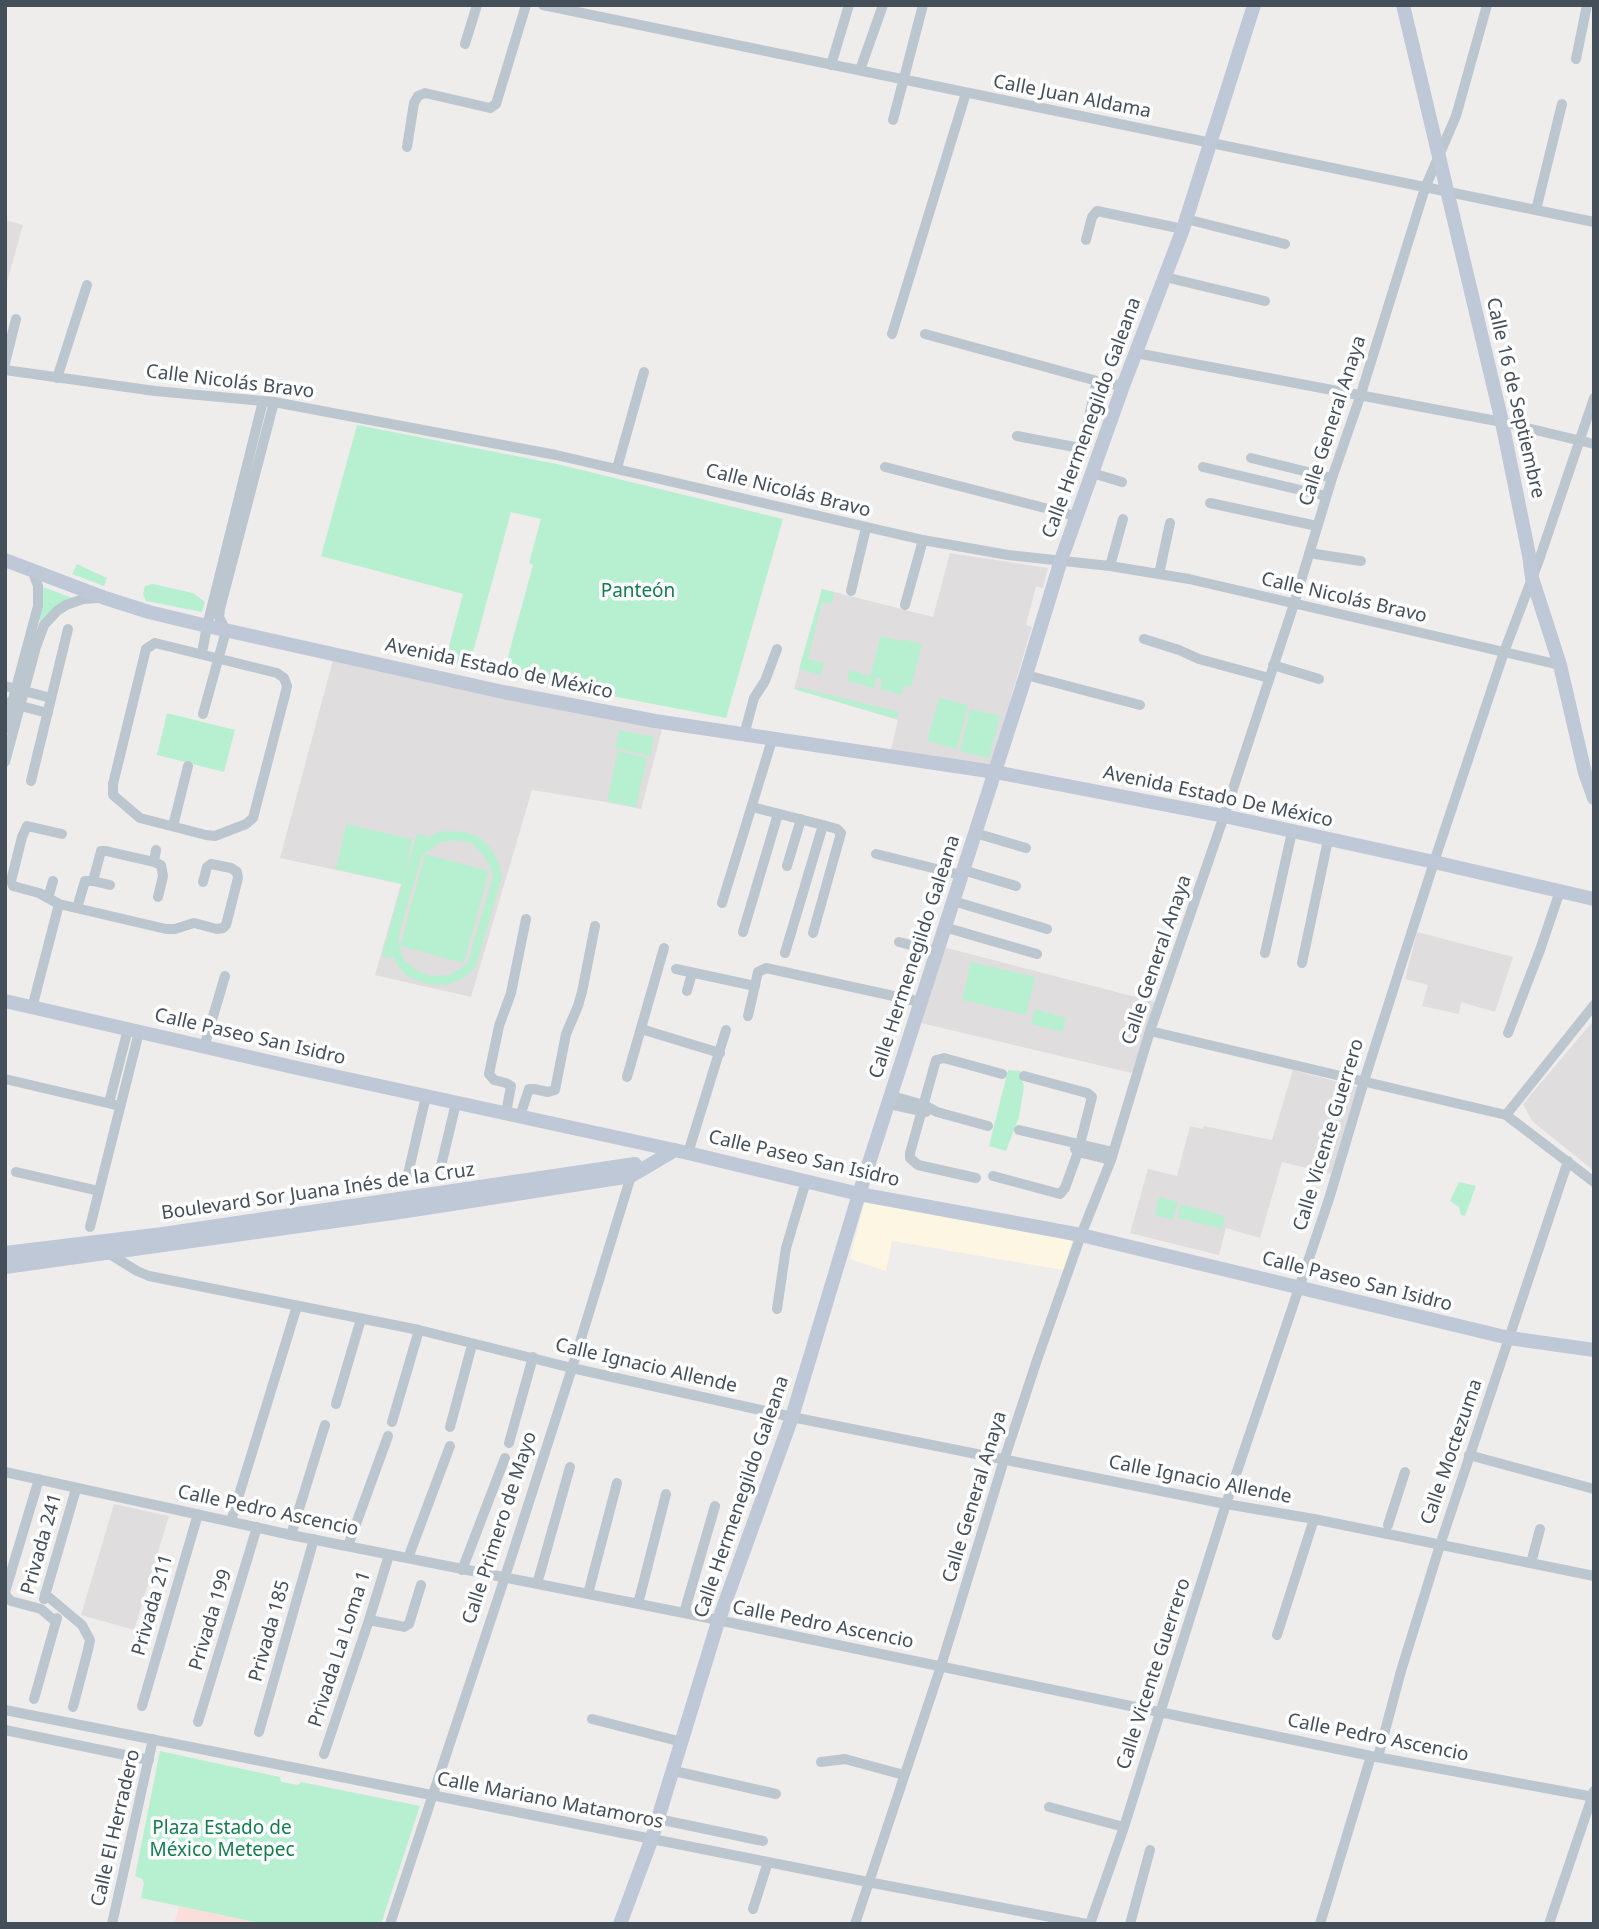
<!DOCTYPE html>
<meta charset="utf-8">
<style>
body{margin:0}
#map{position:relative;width:1599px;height:1929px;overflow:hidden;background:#efecec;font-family:"Noto Sans",sans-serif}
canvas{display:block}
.frame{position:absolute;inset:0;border:7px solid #444f5a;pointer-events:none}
</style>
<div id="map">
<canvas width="1599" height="1929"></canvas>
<div class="frame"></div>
</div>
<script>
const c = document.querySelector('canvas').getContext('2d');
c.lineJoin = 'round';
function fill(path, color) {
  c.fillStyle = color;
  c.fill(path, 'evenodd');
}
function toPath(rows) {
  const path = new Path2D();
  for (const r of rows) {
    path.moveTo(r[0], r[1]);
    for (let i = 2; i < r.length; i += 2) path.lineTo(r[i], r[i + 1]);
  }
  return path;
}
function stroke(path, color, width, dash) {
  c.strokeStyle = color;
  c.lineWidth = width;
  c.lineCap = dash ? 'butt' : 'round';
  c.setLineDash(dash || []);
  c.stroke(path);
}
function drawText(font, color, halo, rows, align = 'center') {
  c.font = font + ' "Noto Sans",sans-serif';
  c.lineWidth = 7;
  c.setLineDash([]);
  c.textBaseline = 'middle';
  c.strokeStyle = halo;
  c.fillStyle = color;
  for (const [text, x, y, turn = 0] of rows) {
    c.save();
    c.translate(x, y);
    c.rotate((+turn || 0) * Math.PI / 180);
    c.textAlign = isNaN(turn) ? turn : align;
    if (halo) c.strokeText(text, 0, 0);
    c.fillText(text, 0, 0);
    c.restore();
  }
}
fill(toPath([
 [865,1200,1073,1239,1063,1270,892,1241,886,1271,850,1259]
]), '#fcf6e3');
fill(toPath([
 [5,220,23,225,5,289],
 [950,553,1048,568,1043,588,1036,586,1026,625,1032,627,991,764,891,750,898,720,794,689,822,589,933,617],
 [333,660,663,726,641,809,600,801,532,790,471,997,375,975,401,884,280,858],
 [1417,932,1513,957,1495,1012,1461,1002,1459,1014,1422,1006,1428,985,1405,979],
 [943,947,1155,1002,1132,1073,921,1023],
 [1594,1020,1594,1171,1532,1121,1523,1104],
 [1293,1070,1357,1087,1331,1174,1282,1162,1260,1238,1226,1228,1219,1255,1130,1233,1148,1169,1177,1176,1190,1126,1203,1129,1204,1126,1272,1140],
 [114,1504,169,1516,134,1630,81,1615]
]), '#e0ddde');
fill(toPath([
 [179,1906,264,1924,174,1924]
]), '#fbdeda');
fill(toPath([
 [357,425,557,464,783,519,726,718,503,675,533,565,529,563,541,519,511,512,469,667,445,661,463,594,321,556],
 [77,564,107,578,104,586,72,574],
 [153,584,193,593,205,602,202,612,146,601,143,594,145,586],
 [40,586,73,598,42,622,39,619,43,608],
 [822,589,834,592,832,604,822,602,808,659,824,663,821,675,799,669],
 [881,636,901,641,902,639,922,644,911,687,904,685,902,695,880,689,882,679,876,678,874,688,847,681,849,670,870,676],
 [798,687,899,712,897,719,797,690],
 [939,698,968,705,957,749,927,741],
 [970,709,1000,716,989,758,960,751],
 [167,713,235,730,224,772,157,755],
 [619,730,654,737,650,756,615,748],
 [618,751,647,758,636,807,607,801],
 [346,824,412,839,406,871,417,834,427,836,427,839,434,834,444,831,465,832,480,838,491,848,498,862,502,876,477,963,474,969,463,979,446,985,427,984,407,976,399,968,393,956,391,959,382,956,402,884,336,869],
 [456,840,471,843,480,851,489,864,493,876,468,962,463,967,449,975,431,976,416,970,404,960,401,953,398,938,422,855,441,842],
 [425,854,489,871,464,963,400,946],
 [971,962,1035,977,1026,1015,962,1000],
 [1035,1009,1066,1018,1062,1032,1031,1024],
 [1008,1070,1020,1071,1024,1087,1019,1117,1006,1151,989,1146],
 [1459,1182,1476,1186,1465,1216,1461,1215,1459,1207,1450,1201],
 [1159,1197,1178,1202,1173,1220,1155,1215],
 [1181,1204,1225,1216,1222,1229,1178,1218],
 [160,1751,280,1777,281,1782,298,1785,301,1782,420,1806,381,1924,264,1924,141,1898,144,1883,142,1879,135,1876]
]), '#b7f0d0');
stroke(toPath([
 [543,5,1594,222],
 [465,44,477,5],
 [1576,59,1587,5],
 [831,65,849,5],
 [860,70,883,5],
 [893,120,923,5],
 [407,147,414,103,418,96,425,93,490,108,496,104,526,5],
 [1536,210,1562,104],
 [1186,219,1285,244],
 [1086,240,1092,217,1097,211,1183,229],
 [1165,277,1265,301],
 [892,334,966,93],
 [925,334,1097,381,1123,386],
 [1136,353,1502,422,1594,444],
 [5,363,16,319],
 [5,370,155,391,274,402,556,455,923,540,1008,555,1110,566,1189,579,1560,665],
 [57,378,87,285],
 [1017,436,1080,448,1083,443,1097,381],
 [1251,458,1332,478],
 [885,467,1076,516],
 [1203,467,1326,496],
 [617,468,644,372],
 [1092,473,1122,482],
 [1210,503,1317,526],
 [1309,553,1361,561],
 [1110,566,1123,519],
 [1159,574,1170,523],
 [851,591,866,528],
 [905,605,923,540],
 [1144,639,1179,650,1199,659,1269,678],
 [155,643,277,673,284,678,287,686,285,695,253,818,246,824,215,836,206,835,140,818,113,795,113,784,146,649,155,643],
 [202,653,207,626,263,401],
 [1273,665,1319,679],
 [1026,675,1140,705],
 [5,686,51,698],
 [5,702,48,713],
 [203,714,226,631,219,617,220,609,274,402],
 [5,729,38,606,38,586,32,570],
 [744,735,754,698,765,681,777,649],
 [5,762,36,647,44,625,57,611,66,605,83,599,98,598],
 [31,781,68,629],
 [752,807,823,825,837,829,841,833,813,933],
 [173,826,188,766],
 [975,833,1026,848],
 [62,834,27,826,22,837,11,881,13,886,39,893,59,904,166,929,175,929,194,923,217,929,223,928,226,925,238,878,237,872,231,868,211,864,207,867,203,882],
 [876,854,961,875],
 [154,862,156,850],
 [787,866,801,819],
 [963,870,1016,886],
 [93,881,101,851,106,851,154,862,161,865,163,876,158,897],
 [48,898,53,881],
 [953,901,1047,929],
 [722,903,772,740],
 [77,908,85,881,93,881,110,885],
 [944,927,1037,954],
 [743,932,778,814],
 [899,942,936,951],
 [785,953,823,825],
 [1265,953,1292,832],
 [1302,963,1328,840],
 [676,969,755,986],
 [687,991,692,973],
 [32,1008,59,904],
 [748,1016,758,972,766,968,921,1002],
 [641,1029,720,1053],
 [1150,1031,1506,1115,1594,1182],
 [1508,1033,1540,950,1560,891],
 [204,1047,225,976],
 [627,1077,664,948],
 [5,1079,120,1106],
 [892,1096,924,1105,937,1112,988,1126],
 [109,1103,128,1029],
 [889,1104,926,1112],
 [506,1113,511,1086,506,1083,494,1080,489,1074,499,1026,511,993,526,919],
 [1506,1115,1594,1005],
 [520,1116,529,1089,534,1089,548,1092,555,1090,566,1034,578,1006,582,992,595,926],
 [1019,1130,1113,1152],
 [1075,1149,1078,1152,1111,1160],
 [688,1153,726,1030],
 [441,1166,456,1103],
 [16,1172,99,1191],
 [408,1174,426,1096],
 [993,1176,1060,1194,1065,1188,1078,1152,1092,1097,1087,1093,1024,1076],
 [976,1178,918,1165,910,1158,910,1153,936,1060,944,1058,1002,1074],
 [90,1227,139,1032],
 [108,1253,137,1271,149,1276,419,1330,572,1368,792,1417,1226,1504,1314,1519,1594,1576],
 [777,1309,786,1248,806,1181],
 [336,1404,361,1319],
 [392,1422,419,1330],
 [450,1427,472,1345],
 [509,1443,533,1357],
 [1469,1455,1594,1489],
 [5,1472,291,1535,684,1613,1371,1756,1594,1797],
 [39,1479,5,1592,7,1597,11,1601,41,1609,56,1622],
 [231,1521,297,1306],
 [1388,1525,1405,1472],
 [291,1535,325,1425],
 [348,1546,388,1436],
 [408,1558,450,1446],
 [1531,1563,1540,1529],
 [462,1570,505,1458],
 [537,1584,570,1467],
 [45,1594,82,1625,90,1640,88,1650,73,1707],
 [588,1594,617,1483],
 [44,1599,76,1489],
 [638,1604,666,1494],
 [684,1613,715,1506],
 [369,1620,400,1626,404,1627,409,1624,421,1585],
 [1277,1635,1314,1519],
 [34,1699,57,1618],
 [142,1706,198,1514],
 [5,1710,868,1882,1087,1924],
 [592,1719,682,1742],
 [198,1722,257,1527],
 [5,1730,149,1760],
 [259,1732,314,1539],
 [324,1754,369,1620,389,1555],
 [1378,1757,1401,1671,1440,1545,1568,1161],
 [821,1762,845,1759,904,1775],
 [674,1771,776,1794],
 [1049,1807,1124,1827],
 [658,1819,763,1841],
 [753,1909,768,1862],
 [112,1924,153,1739],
 [390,1924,505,1577,572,1368,631,1176],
 [855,1924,941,1666,1004,1460,1037,1360,1081,1235,1111,1160,1150,1031,1224,816,1294,604,1332,478,1360,397,1425,188,1456,116,1487,5],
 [1090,1924,1124,1827,1226,1504,1329,1199,1364,1081,1434,862,1504,652,1539,560,1594,398],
 [1130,1924,1150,1850],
 [1320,1924,1371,1756],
 [1549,1924,1594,1791]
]), '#bcc6cf', 10);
stroke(toPath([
 [1403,5,1502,422,1529,555,1532,578,1560,665,1585,773,1594,798],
 [5,560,105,598,149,612,207,626,503,692,655,721,995,772,1224,816,1434,862,1594,899],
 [5,1001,297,1068,688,1153,859,1194,1081,1235,1509,1338,1594,1350],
 [5,1253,163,1234,635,1164],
 [5,1267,407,1211,631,1176,675,1150],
 [620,1924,652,1838,718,1622,792,1417,859,1194,1026,675,1061,560,1123,386,1183,229,1254,5]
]), '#bec8d7', 14);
drawText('19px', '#444f5a', '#fff', [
 ["Calle Juan Aldama",1072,97,11],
 ["Calle Nicolás Bravo",230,382,7],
 ["Calle 16 de Septiembre",1515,398,77],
 ["Calle Hermenegildo Galeana",1092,418,-70],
 ["Calle General Anaya",1333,421,-72],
 ["Calle Nicolás Bravo",788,491,14],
 ["Calle Nicolás Bravo",1344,598,13],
 ["Avenida Estado de México",499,669,12],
 ["Avenida Estado De México",1218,797,12],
 ["Calle Hermenegildo Galeana",915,957,-72],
 ["Calle General Anaya",1157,960,-71],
 ["Calle Paseo San Isidro",250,1037,13],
 ["Calle Vicente Guerrero",1329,1135,-73],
 ["Calle Paseo San Isidro",804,1159,13],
 ["Boulevard Sor Juana Inés de la Cruz",318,1192,-8],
 ["Calle Paseo San Isidro",1357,1282,14],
 ["Calle Ignacio Allende",646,1366,13],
 ["Calle Moctezuma",1452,1452,-71],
 ["Calle Ignacio Allende",1200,1480,11],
 ["Calle Hermenegildo Galeana",742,1497,-71],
 ["Calle General Anaya",975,1497,-73],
 ["Calle Pedro Ascencio",268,1511,12],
 ["Calle Primero de Mayo",500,1528,-72],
 ["Privada 241",42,1544,-74],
 ["Privada 211",153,1605,-74],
 ["Privada 199",211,1620,-73],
 ["Calle Pedro Ascencio",823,1625,11],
 ["Privada 185",270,1631,-74],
 ["Privada La Loma 1",340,1649,-72],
 ["Calle Vicente Guerrero",1154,1674,-72],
 ["Calle Pedro Ascencio",1378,1738,11],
 ["Calle Mariano Matamoros",550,1801,11],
 ["Calle El Herradero",116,1828,-77]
]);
drawText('19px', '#137d4d', '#fff', [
 ["Panteón",638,592],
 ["Plaza Estado de",222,1829],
 ["México Metepec",222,1851]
]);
</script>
